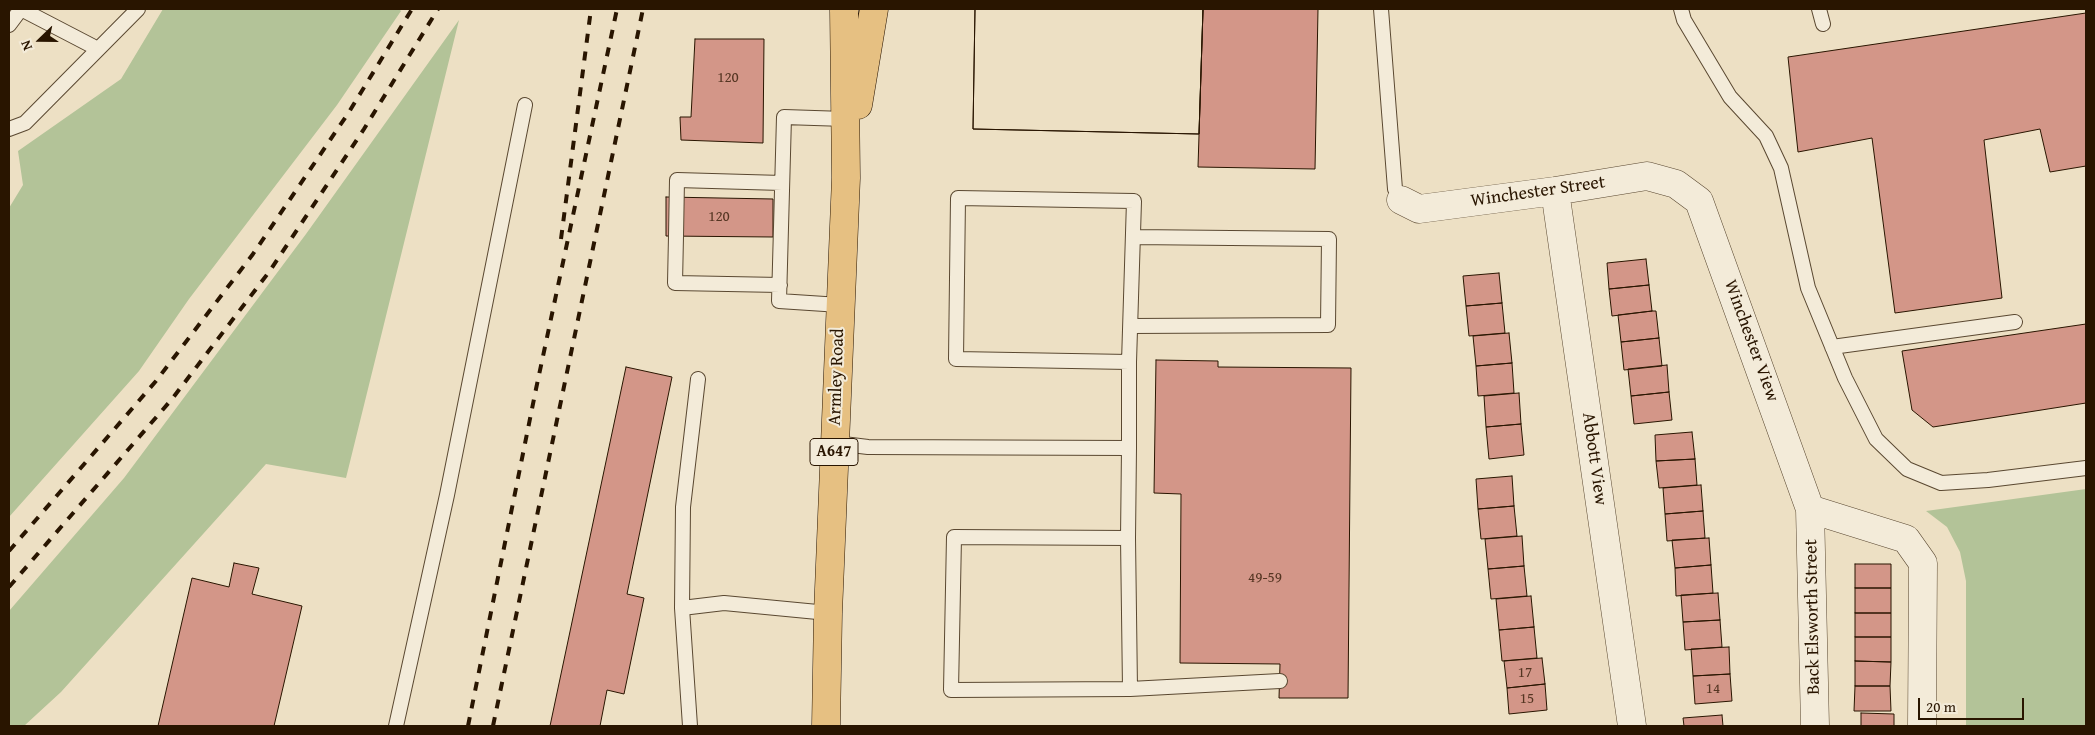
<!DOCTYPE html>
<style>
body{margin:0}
#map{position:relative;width:2095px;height:735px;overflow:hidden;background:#ede0c4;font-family:"Gentium Book Plus",serif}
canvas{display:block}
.frame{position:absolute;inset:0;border:10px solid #291500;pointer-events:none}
.north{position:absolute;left:15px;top:15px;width:50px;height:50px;-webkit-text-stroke:4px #f3ebd9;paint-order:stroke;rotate:248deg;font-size:14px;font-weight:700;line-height:20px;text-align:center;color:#291500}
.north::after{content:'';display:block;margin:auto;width:18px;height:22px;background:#291500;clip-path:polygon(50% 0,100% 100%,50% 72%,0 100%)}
.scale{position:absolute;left:1918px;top:698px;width:106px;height:22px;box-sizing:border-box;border:2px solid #291500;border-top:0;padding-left:6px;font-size:15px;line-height:18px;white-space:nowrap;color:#291500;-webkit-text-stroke:4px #f3ebd9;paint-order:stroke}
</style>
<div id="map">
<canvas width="2095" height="735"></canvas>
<div class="frame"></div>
<div class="north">N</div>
<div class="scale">20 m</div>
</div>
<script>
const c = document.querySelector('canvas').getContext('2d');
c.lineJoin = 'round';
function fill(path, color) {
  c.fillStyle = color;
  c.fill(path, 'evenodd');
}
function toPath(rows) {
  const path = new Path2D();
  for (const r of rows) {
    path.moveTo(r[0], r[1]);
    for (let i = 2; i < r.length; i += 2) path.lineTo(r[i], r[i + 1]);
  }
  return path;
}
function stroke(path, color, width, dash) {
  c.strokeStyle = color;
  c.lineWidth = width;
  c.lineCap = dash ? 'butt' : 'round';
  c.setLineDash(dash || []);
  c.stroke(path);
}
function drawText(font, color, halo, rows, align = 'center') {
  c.font = font + ' "Gentium Book Plus",serif';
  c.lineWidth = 4;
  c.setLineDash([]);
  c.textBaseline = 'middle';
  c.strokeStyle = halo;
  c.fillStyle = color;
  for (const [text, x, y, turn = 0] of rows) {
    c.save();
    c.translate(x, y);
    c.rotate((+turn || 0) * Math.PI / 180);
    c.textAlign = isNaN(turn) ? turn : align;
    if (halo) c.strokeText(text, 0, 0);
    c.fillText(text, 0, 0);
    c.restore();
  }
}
fill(toPath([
 [163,9,399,9,401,11,337,105,189,299,139,371,9,517,9,208,23,185,18,151,121,79],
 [459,20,346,478,266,464,61,692,24,726,9,726,9,611,124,478,306,234],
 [2086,489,2086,726,1966,726,1966,581,1960,552,1947,527,1926,511]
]), '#b3c398');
const building = toPath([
 [975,9,1203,9,1199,134,973,129,975,9],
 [975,9,1203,9,1199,134,973,129,975,9],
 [1203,9,1318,9,1315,169,1198,167,1203,9],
 [2086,13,2086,166,2050,172,2040,129,1984,140,2002,298,1895,313,1872,138,1798,152,1788,57,2086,13],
 [695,39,764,39,763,143,681,140,680,117,691,117,695,39],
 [666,197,773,199,773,237,666,236,666,197],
 [1646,259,1649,285,1609,289,1607,263,1646,259],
 [1499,273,1502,303,1466,306,1463,276,1499,273],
 [1649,285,1652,311,1612,316,1609,289,1649,285],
 [1502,303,1505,333,1469,336,1466,306,1502,303],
 [1652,311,1656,311,1659,338,1621,342,1618,315,1652,311],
 [2086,324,2086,403,1933,427,1912,410,1902,351,2086,324],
 [1509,333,1512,363,1476,366,1473,336,1509,333],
 [1659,338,1662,366,1624,370,1621,342,1659,338],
 [1156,360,1218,361,1218,367,1351,368,1348,698,1279,698,1280,664,1180,663,1181,494,1154,493,1156,360],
 [1512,363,1514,393,1478,396,1476,366,1512,363],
 [1667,365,1669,392,1631,396,1628,369,1667,365],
 [626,367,672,377,627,594,644,598,624,694,607,690,600,726,550,726,626,367],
 [1669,392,1672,420,1634,424,1631,396,1669,392],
 [1519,393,1521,424,1486,427,1484,396,1519,393],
 [1521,424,1524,455,1489,459,1486,427,1521,424],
 [1692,432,1695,459,1656,461,1655,435,1692,432],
 [1695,459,1697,485,1659,488,1656,461,1695,459],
 [1512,476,1514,506,1478,509,1476,479,1512,476],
 [1701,485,1703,511,1665,514,1663,488,1701,485],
 [1514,506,1517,536,1481,539,1478,509,1514,506],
 [1703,511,1705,538,1667,541,1665,514,1703,511],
 [1522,536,1524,566,1488,569,1485,539,1522,536],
 [1709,538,1711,565,1675,568,1672,540,1709,538],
 [234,563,259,568,252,594,302,606,274,726,158,726,192,578,229,587,234,563],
 [1855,564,1891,564,1891,588,1855,588,1855,564],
 [1711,565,1713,593,1676,596,1675,568,1711,565],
 [1524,566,1527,596,1491,599,1488,569,1524,566],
 [1855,588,1891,588,1891,613,1855,613,1855,588],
 [1718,593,1720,620,1683,622,1681,595,1718,593],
 [1531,596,1534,627,1499,630,1496,599,1531,596],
 [1855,613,1891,613,1891,637,1855,637,1855,613],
 [1720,620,1722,647,1685,650,1683,622,1720,620],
 [1534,627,1537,658,1502,661,1499,630,1534,627],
 [1855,637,1891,637,1891,662,1855,661,1855,637],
 [1729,647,1730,674,1693,676,1691,649,1729,647],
 [1542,658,1545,684,1507,688,1504,661,1542,658],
 [1855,661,1891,662,1890,686,1855,686,1855,661],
 [1730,674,1732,701,1695,704,1693,676,1730,674],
 [1545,684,1547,710,1509,714,1507,688,1545,684],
 [1855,686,1890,686,1891,711,1854,711,1855,686],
 [1861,713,1894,714,1894,726,1861,726,1861,713],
 [1722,715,1723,726,1684,726,1683,718,1722,715]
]);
fill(building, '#d39688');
stroke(building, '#291500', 1);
const service = toPath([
 [1381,9,1395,189,1401,200],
 [1681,9,1684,20,1730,97,1766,136,1781,168,1808,288,1845,378,1876,439,1907,469,1941,483,1988,480,2086,468],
 [1819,9,1823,24],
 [9,25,21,9,98,49],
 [9,129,25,123,138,9],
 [780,285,675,283,676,236,677,180,782,183],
 [840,305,779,301,784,117,845,119],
 [1131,326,1328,325,1329,239,1133,237],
 [1832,347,2015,322],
 [1129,362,956,359,958,198,1134,201,1129,362,1129,448],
 [835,443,868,447,1129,448,1128,538,1130,689,951,690,954,537,1128,538],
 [682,608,683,507,698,379],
 [1130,689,1280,681],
 [396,726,447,495,525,105],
 [690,726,682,608,724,603,828,613]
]);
const minor = toPath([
 [1555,191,1632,726],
 [1401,200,1419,209,1555,191,1647,176,1676,184,1699,201,1810,509,1815,726],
 [1810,509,1906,539,1923,563,1922,726]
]);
const primary = toPath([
 [858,105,874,9],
 [826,726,828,613,846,178,844,9]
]);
stroke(service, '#5a4831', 16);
stroke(minor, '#5a4831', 29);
stroke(primary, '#291500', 29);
stroke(service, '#f3ebd9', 14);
stroke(minor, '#f3ebd9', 28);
stroke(primary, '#e6c082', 28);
stroke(toPath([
 [561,239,591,9],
 [9,551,156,381,253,254,349,112,412,9],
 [9,587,172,399,269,272,364,129,438,9],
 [468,726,536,389,617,9],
 [493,726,643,9]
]), '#291500', 4, [9, 9]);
drawText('15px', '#543522', null, [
 ["120",728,78],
 ["120",719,217],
 ["49-59",1265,578],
 ["17",1525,673],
 ["14",1713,689],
 ["15",1527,699]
]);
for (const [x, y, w] of [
 [834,452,48]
]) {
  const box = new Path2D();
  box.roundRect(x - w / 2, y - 13.5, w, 27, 4);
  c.fillStyle = '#f3ebd9';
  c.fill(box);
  stroke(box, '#291500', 1);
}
drawText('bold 16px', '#291500', null, [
 ["A647",834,452]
]);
drawText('18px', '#291500', '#f3ebd9', [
 ["Winchester Street",1538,192,-8],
 ["Winchester View",1751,341,70],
 ["Armley Road",837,377,-88],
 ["Abbott View",1594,459,82],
 ["Back Elsworth Street",1813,617,-91]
]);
</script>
